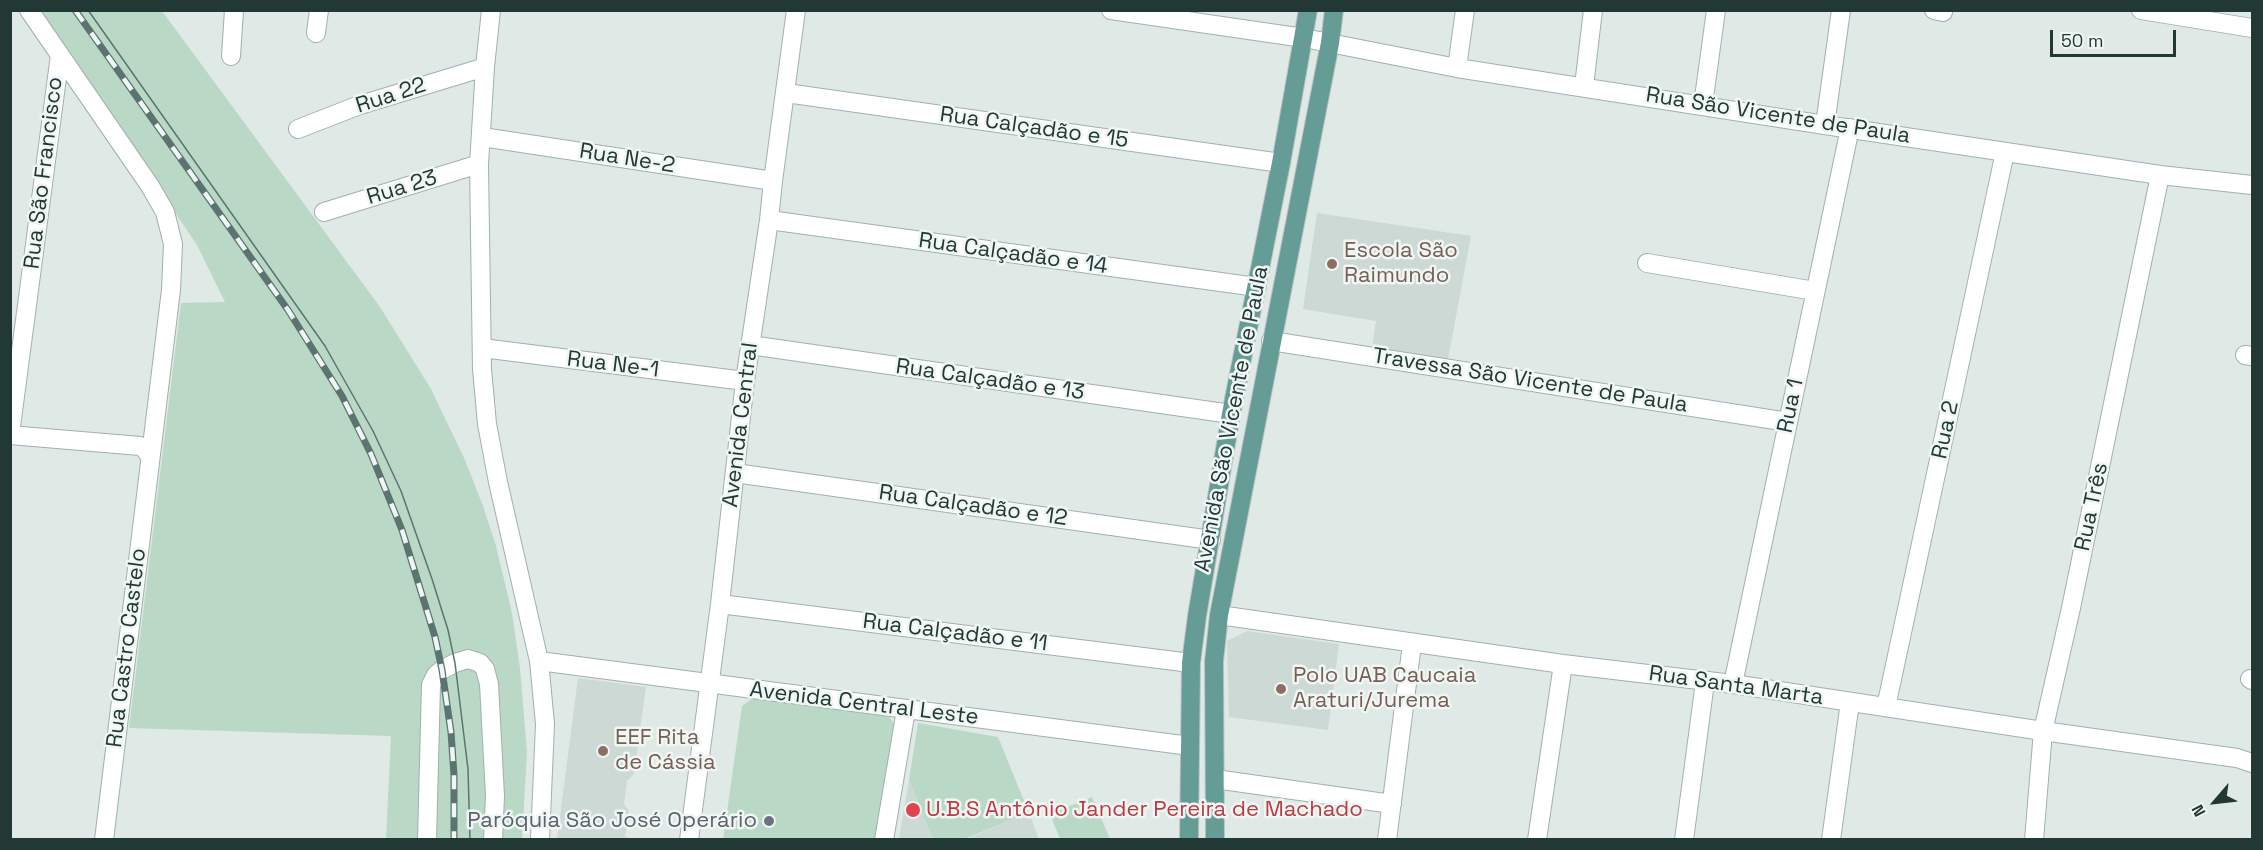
<!DOCTYPE html>
<meta charset="utf-8">
<style>
body{margin:0}
#map{position:relative;width:2263px;height:850px;overflow:hidden;background:#dfe9e6;font-family:"Space Grotesk",sans-serif}
canvas{display:block}
.frame{position:absolute;inset:0;border:12px solid #213835;pointer-events:none}
.north{position:absolute;left:2185px;top:772px;width:60px;height:60px;-webkit-text-stroke:4px #eff6f4;paint-order:stroke;rotate:242deg;font-size:16px;font-weight:700;line-height:24px;text-align:center;color:#213835}
.north::after{content:'';display:block;margin:auto;width:21px;height:27px;background:#213835;clip-path:polygon(50% 0,100% 100%,50% 72%,0 100%)}
.scale{position:absolute;left:2050px;top:30px;width:126px;height:27px;box-sizing:border-box;border:3px solid #213835;border-top:0;padding-left:8px;font-size:18px;line-height:21px;white-space:nowrap;color:#213835;-webkit-text-stroke:4px #eff6f4;paint-order:stroke}
</style>
<div id="map">
<canvas width="2263" height="850"></canvas>
<div class="frame"></div>
<div class="north">N</div>
<div class="scale">50 m</div>
</div>
<script>
const c = document.querySelector('canvas').getContext('2d');
c.lineJoin = 'round';
function fill(path, color) {
  c.fillStyle = color;
  c.fill(path, 'evenodd');
}
function toPath(rows) {
  const path = new Path2D();
  for (const r of rows) {
    path.moveTo(r[0], r[1]);
    for (let i = 2; i < r.length; i += 2) path.lineTo(r[i], r[i + 1]);
  }
  return path;
}
function stroke(path, color, width, dash) {
  c.strokeStyle = color;
  c.lineWidth = width;
  c.lineCap = dash ? 'butt' : 'round';
  c.setLineDash(dash || []);
  c.stroke(path);
}
function drawText(font, color, halo, rows, align = 'center') {
  c.font = font + ' "Space Grotesk",sans-serif';
  c.lineWidth = 5;
  c.setLineDash([]);
  c.textBaseline = 'middle';
  c.strokeStyle = halo;
  c.fillStyle = color;
  for (const [text, x, y, turn = 0] of rows) {
    c.save();
    c.translate(x, y);
    c.rotate((+turn || 0) * Math.PI / 180);
    c.textAlign = isNaN(turn) ? turn : align;
    if (halo) c.strokeText(text, 0, 0);
    c.fillText(text, 0, 0);
    c.restore();
  }
}
fill(toPath([
 [1317,213,1471,236,1448,359,1372,348,1376,321,1303,309],
 [1247,631,1339,644,1328,730,1229,717,1227,641],
 [578,678,646,687,634,774,627,781,624,804,629,811,625,837,628,837,628,839,557,839],
 [909,780,933,839,899,839],
 [1029,813,1039,839,964,840]
]), '#cdd9d5');
fill(toPath([
 [39,11,162,11,380,307,431,389,465,460,483,506,496,546,512,613,520,668,527,753,522,839,386,839,391,736,129,728,181,303,225,302,197,245],
 [753,698,887,714,896,726,876,839,723,840,742,706],
 [918,723,998,737,1029,813,964,839,933,839,909,780],
 [1092,797,1110,839,1060,839,1050,814]
]), '#b9d9c6');
const minor = toPath([
 [29,10,150,186,165,212,173,244,171,290,104,840],
 [491,10,485,67,479,164,482,369,487,424,498,482,539,661,545,724,540,840],
 [1111,10,1304,38,1457,68,1825,125,2160,175,2252,185],
 [1934,10,1943,12],
 [2141,10,2252,28],
 [316,33,319,10],
 [231,56,234,10],
 [1457,68,1465,10],
 [1584,86,1593,10],
 [786,93,1281,163],
 [1703,105,1716,10],
 [1825,125,1841,10],
 [298,129,357,106,485,67],
 [482,137,773,181],
 [324,212,479,164],
 [769,220,1257,287],
 [1647,263,1815,291],
 [1271,341,1788,422],
 [750,345,1231,414],
 [482,348,745,381],
 [2245,355,2252,356],
 [10,434,60,55],
 [10,435,140,446,145,449,150,457],
 [735,473,1211,540],
 [720,604,1191,663],
 [1219,615,1563,664,1733,684,2043,731,2237,758,2252,763],
 [539,661,1190,746],
 [2250,679,2252,680],
 [1733,684,1850,128],
 [1886,707,2005,152],
 [1215,779,1392,804],
 [427,840,431,685,436,675,442,670,455,663,468,659,480,663,485,669,489,684,495,796,493,840],
 [689,840,720,604,745,381,769,220,773,181,796,10],
 [884,840,906,710],
 [1387,840,1412,644],
 [1537,840,1563,664],
 [1684,840,1705,682],
 [1831,840,1850,702],
 [2034,840,2043,731,2071,608,2160,175]
]);
const major = toPath([
 [1189,840,1191,663,1197,616,1231,414,1281,163,1308,10],
 [1215,840,1214,661,1219,615,1330,43,1334,10]
]);
stroke(minor, '#a2b0ad', 20);
stroke(major, '#bcc3c2', 20);
stroke(minor, '#fff', 18);
stroke(major, '#669c96', 18);
stroke(toPath([
 [88,10,325,346,373,431,401,491,432,579,448,630,455,663,468,769,470,840]
]), '#5b7471', 1.5);
const rail = toPath([
 [75,10,288,310,342,396,371,454,402,530,435,637,442,670,451,732,454,775,454,840]
]);
stroke(rail, '#5b7471', 7);
stroke(rail, '#eff6f4', 4.5, [14]);
for (const [x, y, r, color] of [
 [1332,264,6,"#8d6e63"],
 [1281,689,6,"#8d6e63"],
 [603,751,6,"#8d6e63"],
 [913,810,8,"#e0444e"],
 [769,821,6,"#6b7280"]
]) {
  const dot = new Path2D();
  dot.arc(x, y, r, 0, 2 * Math.PI);
  c.fillStyle = color;
  c.fill(dot);
  stroke(dot, '#eff6f4', 2);
}
drawText('22px', '#213835', '#eff6f4', [
 ["Rua 22",391,96,-18],
 ["Rua São Vicente de Paula",1778,116,9],
 ["Rua Calçadão e 15",1034,128,8],
 ["Rua Ne-2",627,159,9],
 ["Rua São Francisco",44,173,-83],
 ["Rua 23",402,188,-17],
 ["Rua Calçadão e 14",1013,254,8],
 ["Rua Ne-1",613,365,7],
 ["Rua Calçadão e 13",990,380,8],
 ["Travessa São Vicente de Paula",1530,381,9],
 ["Rua 1",1791,406,-78],
 ["Avenida São Vicente de Paula",1232,419,-79],
 ["Avenida Central",741,425,-83],
 ["Rua 2",1946,430,-78],
 ["Rua Calçadão e 12",973,506,8],
 ["Rua Três",2092,507,-78],
 ["Rua Calçadão e 11",955,633,7],
 ["Rua Castro Castelo",127,648,-83],
 ["Rua Santa Marta",1736,686,8],
 ["Avenida Central Leste",864,704,7]
]);
drawText('22px', '#785e54', '#eff6f4', [
 ["Escola São",1344,251],
 ["Raimundo",1344,276],
 ["Polo UAB Caucaia",1293,676],
 ["Araturi/Jurema",1293,701],
 ["EEF Rita",615,738],
 ["de Cássia",615,763]
], 'left');
drawText('22px', '#be3a42', '#eff6f4', [
 ["U.B.S Antônio Jander Pereira de Machado",926,810]
], 'left');
drawText('22px', '#5b616d', '#eff6f4', [
 ["Paróquia São José Operário",757,821]
], 'right');
</script>
